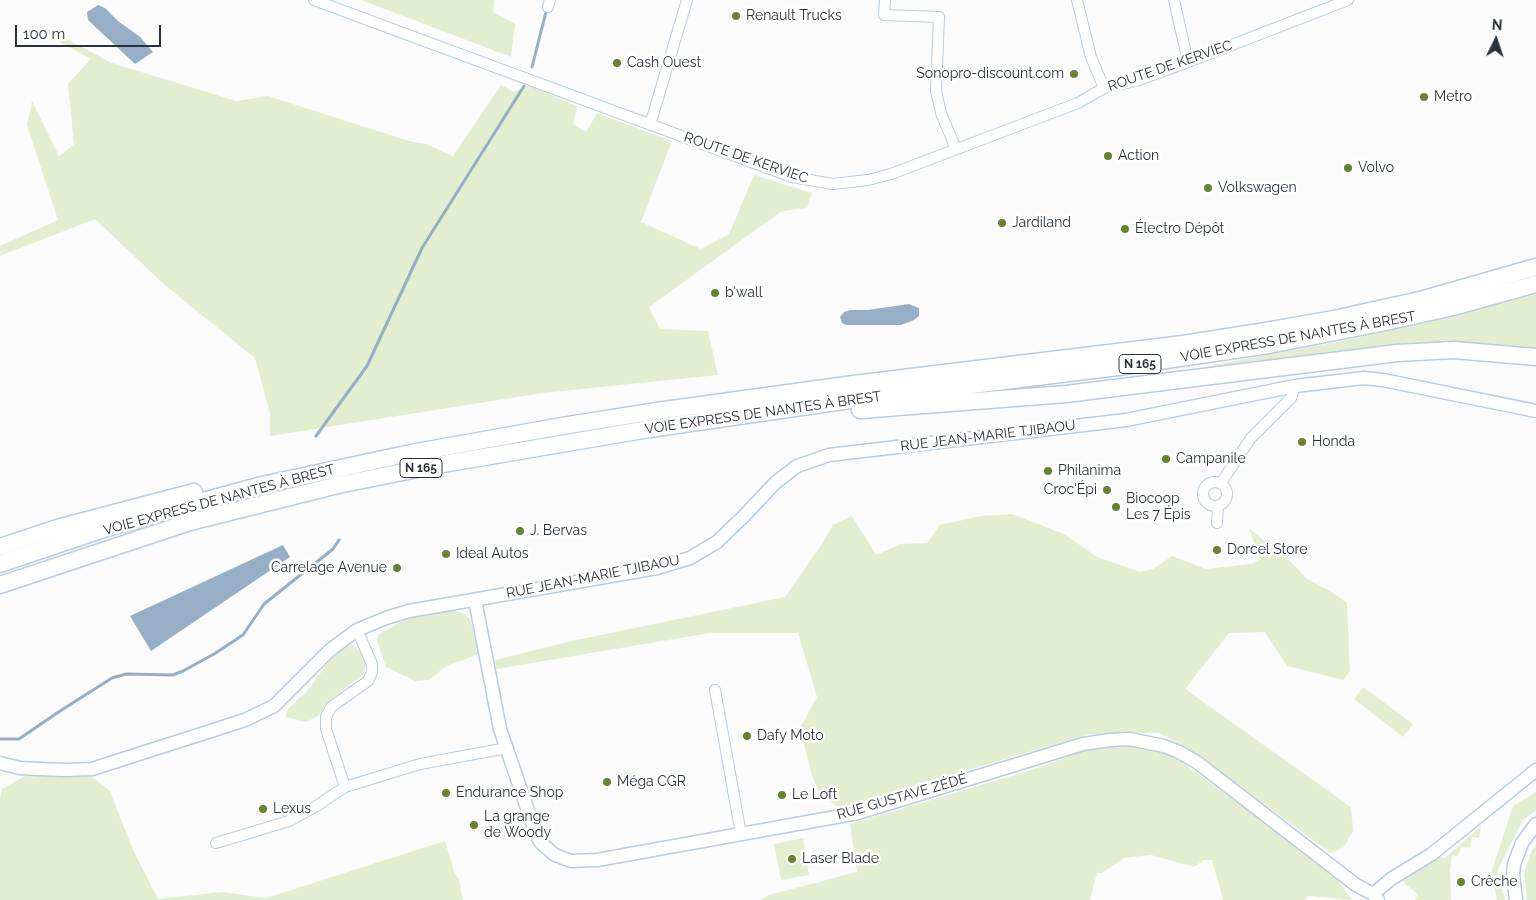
<!DOCTYPE html>
<meta charset="utf-8">
<style>
body{margin:0}
#map{position:relative;width:1536px;height:900px;overflow:hidden;background:#fbfbfb;font-family:Raleway,sans-serif}
canvas{display:block}
.north{position:absolute;left:1471px;top:15px;width:50px;height:50px;-webkit-text-stroke:4px #fff;paint-order:stroke;rotate:4deg;font-size:14px;font-weight:700;line-height:20px;text-align:center;color:#29323b}
.north::after{content:'';display:block;margin:auto;width:18px;height:22px;background:#29323b;clip-path:polygon(50% 0,100% 100%,50% 72%,0 100%)}
.scale{position:absolute;left:15px;top:25px;width:146px;height:22px;box-sizing:border-box;border:2px solid #29323b;border-top:0;padding-left:6px;font-size:15px;line-height:18px;white-space:nowrap;color:#29323b;-webkit-text-stroke:4px #fff;paint-order:stroke}
</style>
<div id="map">
<canvas width="1536" height="900"></canvas>
<div class="north">N</div>
<div class="scale">100 m</div>
</div>
<script>
const c = document.querySelector('canvas').getContext('2d');
c.lineJoin = 'round';
function fill(path, color) {
  c.fillStyle = color;
  c.fill(path, 'evenodd');
}
function toPath(rows) {
  const path = new Path2D();
  for (const r of rows) {
    if (r.length === 3) {
      path.moveTo(r[0] + r[2], r[1]);
      path.arc(r[0], r[1], r[2], 0, 2 * Math.PI);
      continue;
    }
    path.moveTo(r[0], r[1]);
    for (let i = 2; i < r.length; i += 2) path.lineTo(r[i], r[i + 1]);
  }
  return path;
}
function stroke(path, color, width, dash) {
  c.strokeStyle = color;
  c.lineWidth = width;
  c.lineCap = dash ? 'butt' : 'round';
  c.setLineDash(dash || []);
  c.stroke(path);
}
function drawText(font, color, halo, rows, align = 'center') {
  c.font = font + ' Raleway,sans-serif';
  c.lineWidth = 5;
  c.setLineDash([]);
  c.textBaseline = 'middle';
  c.strokeStyle = halo;
  c.fillStyle = color;
  for (const [text, x, y, turn = 0] of rows) {
    c.save();
    c.translate(x, y);
    c.rotate((+turn || 0) * Math.PI / 180);
    c.textAlign = isNaN(turn) ? turn : align;
    if (halo) c.strokeText(text, 0, 0);
    c.fillText(text, 0, 0);
    c.restore();
  }
}
fill(toPath([
 [361,0,494,0,493,12,515,24,511,57],
 [40,25,112,63,236,101,268,96,409,141,426,144,453,156,501,85,514,92,529,85,577,106,573,124,586,132,597,113,672,141,641,222,701,249,729,234,754,175,812,193,807,208,782,211,649,307,660,329,708,331,718,375,543,393,270,436,270,413,255,358,167,287,95,219,0,256,0,246,58,220,27,125,32,101,59,156,74,144,68,84,91,59,40,31],
 [1536,291,1536,351,1215,370,1213,365,1337,342,1457,316],
 [1012,514,1064,534,1097,557,1140,572,1153,569,1172,556,1206,569,1251,564,1260,560,1249,528,1292,563,1307,579,1332,592,1347,603,1350,671,1343,680,1287,666,1265,632,1229,633,1185,689,1351,807,1353,831,1344,847,1331,853,1186,747,1159,733,1090,734,840,808,819,794,811,772,800,728,817,697,798,633,710,633,496,669,495,660,567,642,785,597,822,544,833,525,852,516,876,555,901,544,927,543,940,525,981,516],
 [448,609,463,613,470,619,480,654,446,666,429,680,415,681,386,667,377,640,379,634,408,618],
 [353,645,360,651,366,664,363,675,326,703,321,713,316,717,306,722,286,717,286,711,307,691,330,660,346,646],
 [1363,687,1413,724,1403,737,1354,699],
 [1127,744,1169,753,1330,869,1352,900,1308,896,1305,900,1223,900,1212,860,1204,860,1194,867,1151,855,1124,858,1102,873,1097,873,1090,900,760,900,769,895,857,872,850,824,1028,771,1083,751],
 [25,776,91,776,110,791,133,850,158,899,222,892,266,898,445,841,454,872,459,879,463,900,0,900,0,800,2,789],
 [1536,792,1536,810,1523,820,1497,871,1505,900,1497,900,1491,873,1513,806],
 [1481,826,1479,838,1472,837,1470,848,1461,847,1458,856,1452,855,1450,870,1451,900,1415,900,1418,895,1401,880,1439,857,1445,858],
 [803,838,809,875,781,880,774,844],
 [1536,846,1536,900,1527,900,1524,873,1532,850]
]), '#e3eed1');
fill(toPath([
 [98,5,105,8,118,21,140,37,153,52,135,64,88,20,87,12],
 [909,304,919,308,919,316,914,320,901,325,846,325,842,323,840,317,844,312,850,310,868,310],
 [283,545,290,557,151,651,130,616]
]), '#96aec6');
stroke(toPath([
 [532,67,547,8],
 [316,436,367,366,422,248,524,86],
 [0,739,19,739,60,711,112,678,126,674,173,675,183,671,214,654,243,635,264,604,333,549,339,540]
]), '#96aec6', 3);
const minor = toPath([
 [314,0,792,177,833,184,868,180,891,174,1078,103,1104,88,1136,81,1188,62,1348,0],
 [885,0,884,15,939,17,936,91,941,113,956,149],
 [1077,0,1091,57,1104,88],
 [1174,0,1188,62],
 [548,7,550,0],
 [650,125,687,0],
 [1215,494,12],
 [1221,483,1251,438,1291,398,1295,386],
 [1217,523,1218,506],
 [715,690,741,834],
 [345,787,326,729,326,717,331,707,368,681,372,672,372,664,357,630],
 [216,843,289,821,318,805,345,787,420,764,507,748]
]);
const tertiary = toPath([
 [475,600,500,729,536,834,541,843,555,855,571,861,597,860,858,813,1083,744,1110,740,1129,739,1164,746,1179,752,1198,763,1356,885,1373,894,1378,900],
 [0,763,20,768,40,769,64,770,92,769,245,720,274,706,330,650,357,630,386,618,409,611,657,568,690,558,717,542,745,515,775,483,797,466,829,455,1126,420,1295,386,1364,378,1383,380,1536,411],
 [1373,894,1391,879,1432,854,1536,770],
 [1516,900,1513,875,1514,864,1522,843,1536,824]
]);
const trunk = toPath([
 [860,410,1066,394,1397,353,1454,350,1536,357],
 [0,547,57,528,194,492],
 [0,564,107,528,181,507,262,485,411,453,562,426,657,411,854,384,1183,344,1266,331,1334,319,1424,299,1536,267],
 [0,585,190,522,338,485,437,465,649,429,857,399,1118,367,1269,345,1381,323,1453,307,1536,284]
]);
stroke(minor, '#b6cde3', 12);
stroke(tertiary, '#b6cde3', 15);
stroke(trunk, '#b6cde3', 19);
stroke(minor, '#fff', 10);
stroke(tertiary, '#fff', 12);
stroke(trunk, '#fff', 16);
for (const [x, y, r, color] of [
 [736,16,5,"#698134"],
 [617,63,5,"#698134"],
 [1074,74,5,"#698134"],
 [1424,97,5,"#698134"],
 [1108,156,5,"#698134"],
 [1348,168,5,"#698134"],
 [1208,188,5,"#698134"],
 [1002,223,5,"#698134"],
 [1125,229,5,"#698134"],
 [715,293,5,"#698134"],
 [1302,442,5,"#698134"],
 [1166,459,5,"#698134"],
 [1048,471,5,"#698134"],
 [1107,490,5,"#698134"],
 [1116,507,5,"#698134"],
 [520,531,5,"#698134"],
 [1217,550,5,"#698134"],
 [446,554,5,"#698134"],
 [397,568,5,"#698134"],
 [747,736,5,"#698134"],
 [607,782,5,"#698134"],
 [446,793,5,"#698134"],
 [782,795,5,"#698134"],
 [263,809,5,"#698134"],
 [474,825,5,"#698134"],
 [792,859,5,"#698134"],
 [1461,882,5,"#698134"]
]) {
  const dot = new Path2D();
  dot.arc(x, y, r, 0, 2 * Math.PI);
  c.fillStyle = color;
  c.fill(dot);
  stroke(dot, '#fff', 2);
}
for (const [x, y, w] of [
 [1140,364,42],
 [421,468,42]
]) {
  const box = new Path2D();
  box.roundRect(x - w / 2, y - 9.5, w, 19, 4);
  c.fillStyle = '#fff';
  c.fill(box);
  stroke(box, '#29323b', 1);
}
drawText('bold 12px', '#29323b', null, [
 ["N 165",1140,364],
 ["N 165",421,468]
]);
drawText('14px', '#29323b', '#fff', [
 ["Renault Trucks",746,16],
 ["Cash Ouest",627,63],
 ["Sonopro-discount.com",1064,74,"right"],
 ["Metro",1434,97],
 ["Action",1118,156],
 ["Volvo",1358,168],
 ["Volkswagen",1218,188],
 ["Jardiland",1012,223],
 ["Électro Dépôt",1135,229],
 ["b'wall",725,293],
 ["Honda",1312,442],
 ["Campanile",1176,459],
 ["Philanima",1058,471],
 ["Croc'Épi",1097,490,"right"],
 ["Biocoop",1126,499],
 ["Les 7 Épis",1126,515],
 ["J. Bervas",530,531],
 ["Dorcel Store",1227,550],
 ["Ideal Autos",456,554],
 ["Carrelage Avenue",387,568,"right"],
 ["Dafy Moto",757,736],
 ["Méga CGR",617,782],
 ["Endurance Shop",456,793],
 ["Le Loft",792,795],
 ["Lexus",273,809],
 ["La grange",484,817],
 ["de Woody",484,833],
 ["Laser Blade",802,859],
 ["Crêche",1471,882]
], 'left');
drawText('14px', '#29323b', '#fff', [
 ["ROUTE DE KERVIEC",1170,66,-19],
 ["ROUTE DE KERVIEC",746,158,19],
 ["VOIE EXPRESS DE NANTES À BREST",1298,337,-10],
 ["VOIE EXPRESS DE NANTES À BREST",763,413,-8],
 ["RUE JEAN-MARIE TJIBAOU",988,436,-7],
 ["VOIE EXPRESS DE NANTES À BREST",219,500,-15],
 ["RUE JEAN-MARIE TJIBAOU",593,577,-11],
 ["RUE GUSTAVE ZÉDÉ",902,797,-16]
]);
</script>
